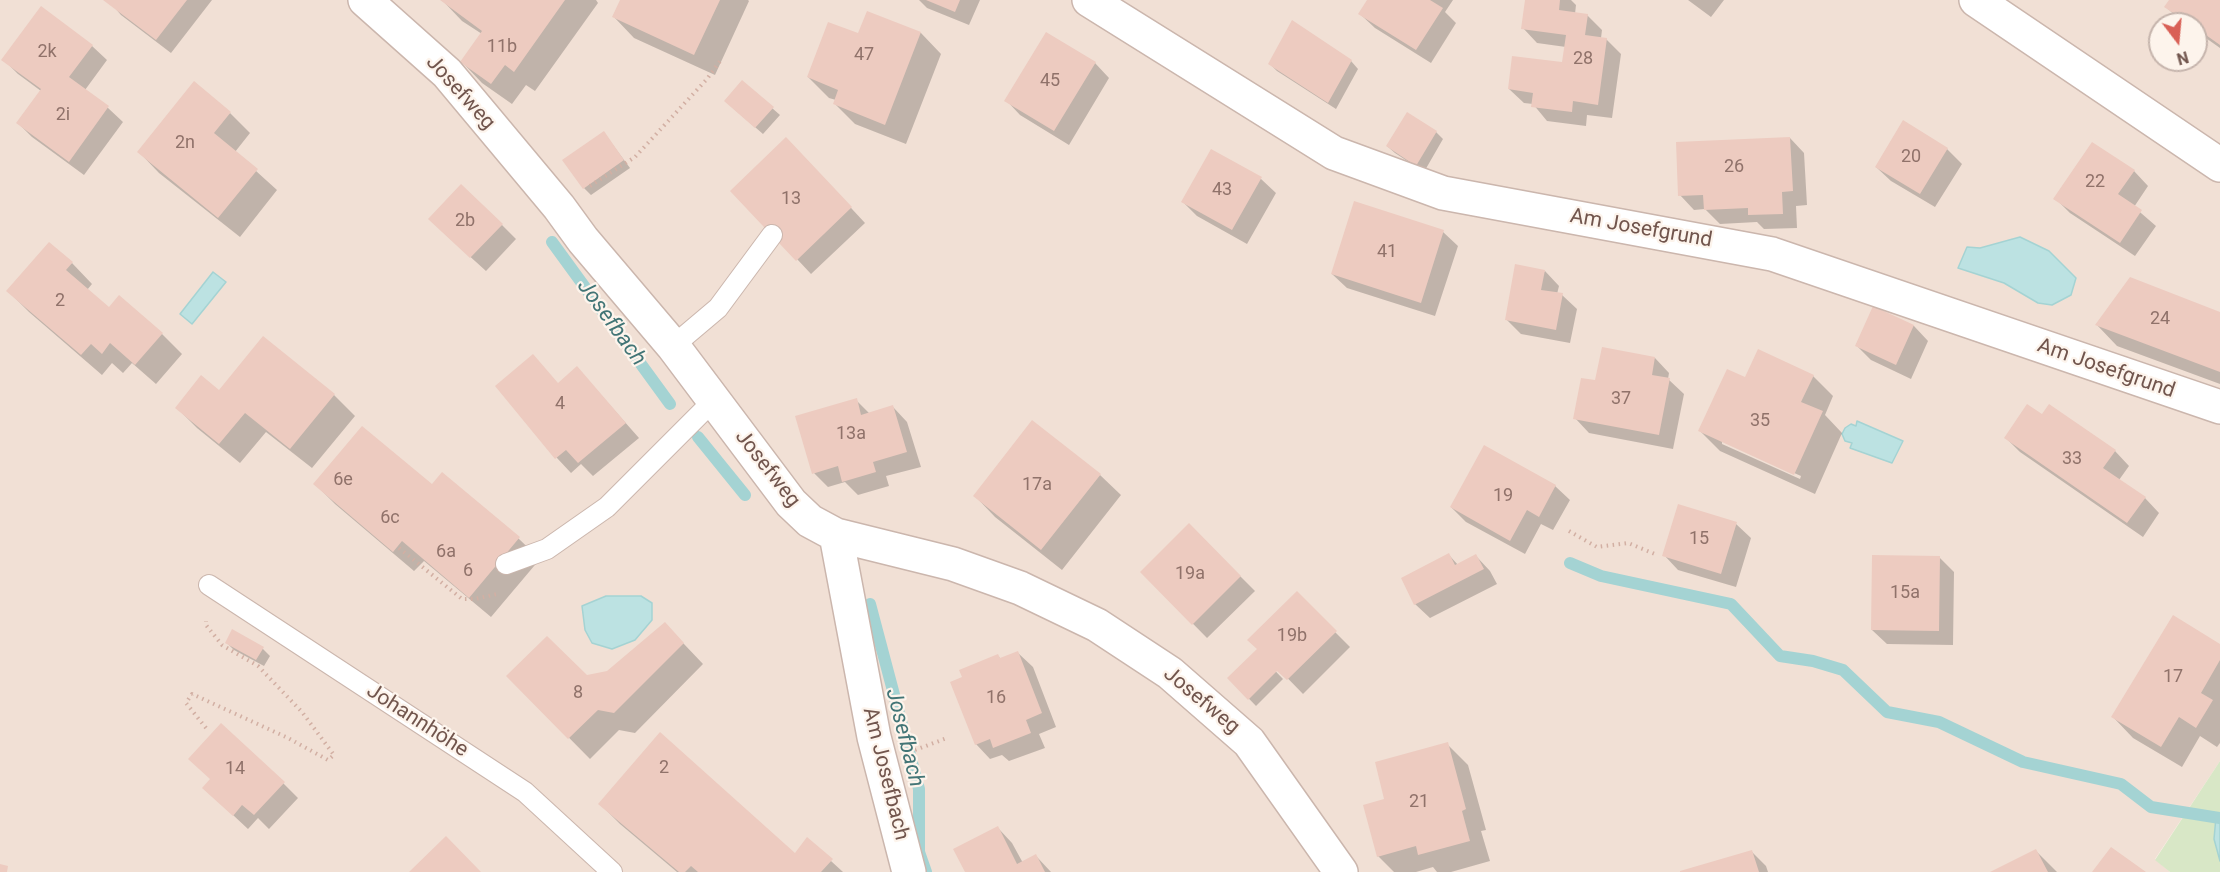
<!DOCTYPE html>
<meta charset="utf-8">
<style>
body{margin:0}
#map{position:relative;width:2220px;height:872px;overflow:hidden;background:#faefe6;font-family:Roboto,sans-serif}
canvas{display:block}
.north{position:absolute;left:2148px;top:12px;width:60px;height:60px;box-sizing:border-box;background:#fdf4ec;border:2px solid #c5b4ac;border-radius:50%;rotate:164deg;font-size:16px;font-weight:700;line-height:24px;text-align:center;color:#71554d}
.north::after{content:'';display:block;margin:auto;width:21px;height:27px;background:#d96056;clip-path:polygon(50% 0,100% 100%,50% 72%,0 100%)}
</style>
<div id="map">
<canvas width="2220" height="872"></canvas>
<div class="north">N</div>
</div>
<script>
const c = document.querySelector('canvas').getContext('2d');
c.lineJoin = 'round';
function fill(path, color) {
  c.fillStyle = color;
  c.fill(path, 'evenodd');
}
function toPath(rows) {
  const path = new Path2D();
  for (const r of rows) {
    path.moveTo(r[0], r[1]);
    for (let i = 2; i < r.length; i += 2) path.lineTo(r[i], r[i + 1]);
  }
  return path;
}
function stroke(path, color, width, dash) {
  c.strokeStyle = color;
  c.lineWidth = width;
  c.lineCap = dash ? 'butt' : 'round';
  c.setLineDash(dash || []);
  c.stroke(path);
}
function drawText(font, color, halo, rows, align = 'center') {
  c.font = font + ' Roboto,sans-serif';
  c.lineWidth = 4.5;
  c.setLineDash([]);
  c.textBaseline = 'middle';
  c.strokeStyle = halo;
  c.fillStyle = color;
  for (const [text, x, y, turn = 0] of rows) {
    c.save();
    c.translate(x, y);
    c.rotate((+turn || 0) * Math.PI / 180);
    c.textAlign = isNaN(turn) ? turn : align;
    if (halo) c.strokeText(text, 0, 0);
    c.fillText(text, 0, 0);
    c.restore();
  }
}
fill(toPath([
 [0,0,2220,0,2220,761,2155,859,2170,872,0,872],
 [2160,24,2196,24,2196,60,2160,60]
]), '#f1e0d5');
fill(toPath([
 [2220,761,2220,815,2216,817,2214,839,2220,861,2220,872,2170,872,2155,860]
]), '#d8e7c6');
const water = toPath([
 [2020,237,2049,251,2076,278,2071,295,2052,305,2038,303,2004,283,1958,268,1967,247,1980,248,2020,237],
 [213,272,226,282,192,324,180,314,213,272],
 [1857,421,1903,441,1892,463,1850,448,1852,443,1845,441,1842,434,1845,428,1851,424,1856,426,1857,421],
 [606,596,641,596,652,603,652,620,635,640,612,649,592,643,585,630,582,606,606,596],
 [2220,815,2220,861,2214,839,2216,817,2220,815]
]);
fill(water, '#bce2e2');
stroke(water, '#a4d3d3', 1.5);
fill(toPath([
 [108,0,212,0,171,53,121,15],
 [442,0,596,0,598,3,535,91,526,85,512,104,482,83,462,62,482,34,462,21],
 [621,0,748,0,749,1,715,75,634,38,614,17],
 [919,0,980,0,969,25,927,8],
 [1369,0,1453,0,1445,12,1456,23,1431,63,1375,28,1360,14],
 [1527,0,1571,0,1576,5,1575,14,1587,15,1602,30,1601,38,1606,39,1621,54,1612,118,1587,115,1586,126,1547,121,1533,104,1524,103,1509,89,1563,64,1566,47,1537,43,1523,28],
 [1688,0,1724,0,1711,17],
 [2171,0,2220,0,2220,48,2196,31,2196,24,2185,24,2181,21,2166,7],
 [867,13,921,33,941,54,906,144,855,124,835,104,836,100,829,98,808,77,859,35],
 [92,46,107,60,85,90,108,108,123,122,84,175,32,137,18,123,41,91,18,74,3,59],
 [1351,61,1358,69,1336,109,1277,71,1270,64],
 [1095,63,1109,78,1069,145,1020,115,1006,100],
 [733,108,772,108,780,115,763,134],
 [230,113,250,133,235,152,277,190,240,237,159,173,139,152],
 [1436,132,1443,139,1424,172,1395,153,1387,146],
 [604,133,630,168,591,195,584,188],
 [1790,138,1804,153,1807,205,1796,206,1797,228,1764,229,1757,222,1720,224,1705,209,1694,210,1680,195],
 [1947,149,1962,164,1935,207,1891,181,1876,167],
 [1212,151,1261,179,1276,193,1247,244,1197,216,1183,202],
 [801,154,865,223,811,274,797,259],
 [2134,171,2148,186,2134,207,2156,226,2135,256,2070,213,2055,198],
 [502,225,516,239,486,271,444,233],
 [1443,232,1458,246,1435,316,1347,288,1332,274],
 [72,263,92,284,87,290,109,309,162,334,182,354,156,384,132,363,123,373,112,363,102,375,29,312,8,291],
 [1545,271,1559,286,1557,294,1562,295,1577,309,1570,343,1521,334,1506,319],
 [1874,308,1914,326,1928,341,1911,379,1871,360,1856,345],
 [2220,314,2220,384,2117,346,2097,325],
 [263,338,334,395,355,416,312,468,266,432,240,463,197,428,177,408,220,392],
 [1655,358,1669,373,1668,379,1684,394,1673,449,1589,433,1575,418,1596,382],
 [577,368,639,438,593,476,581,464,571,473,557,458,497,386,559,384],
 [1813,376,1833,396,1825,415,1842,433,1815,494,1720,451,1700,431,1746,379],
 [1722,441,1801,476,1800,479,1722,444],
 [856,400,870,414,893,407,907,422,921,467,886,476,889,486,858,495,845,482,828,487,814,473],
 [2042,416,2115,451,2129,466,2119,480,2145,498,2159,513,2143,537,2020,452,2006,438],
 [443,474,519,539,540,559,491,617,424,561,414,571,335,504,315,484,432,486],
 [1100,475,1121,495,1062,570,995,517,975,496],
 [1555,486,1570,500,1553,530,1541,524,1525,554,1466,522,1451,507],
 [1736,524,1751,538,1736,587,1678,570,1664,555],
 [1189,525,1255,591,1207,638,1142,572],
 [1449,555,1458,565,1476,556,1490,571,1497,584,1430,618,1415,604],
 [1939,557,1954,572,1953,645,1887,644,1872,630],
 [1297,594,1350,647,1303,694,1265,655,1262,657,1283,679,1256,706,1229,678,1259,649],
 [665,624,703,664,635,733,619,730,590,759,508,676,586,677,608,673],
 [227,643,263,649,270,656,264,666,234,650],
 [2220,646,2220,743,2217,747,2200,736,2182,767,2133,738,2113,717],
 [1018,653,1033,667,1056,727,1039,734,1045,748,1009,761,1002,755,990,759,976,744,998,656,1001,659],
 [1447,744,1468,765,1486,830,1481,831,1490,861,1451,872,1437,872,1433,867,1416,872,1394,872,1378,856,1386,800],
 [283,783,298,798,269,829,258,818,248,829,219,802],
 [600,804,795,855,808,840,843,872,677,872,620,824],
 [998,828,1012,843,1023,863,1036,856,1051,872,966,872],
 [2036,851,2057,872,1993,872],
 [1752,852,1766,866,1768,872,1683,872]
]), '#0003');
stroke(toPath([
 [552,242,670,404],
 [698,437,745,495],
 [1570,563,1601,576,1731,604,1780,656,1813,661,1843,670,1887,712,1939,722,2023,762,2121,784,2151,807,2220,818],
 [870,604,919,789,919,852,926,872]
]), '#a4d3d3', 12);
fill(toPath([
 [103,0,187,0,156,40],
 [440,0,565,0,514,72,505,65,491,84,460,62,482,31],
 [620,0,720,0,694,55,612,17],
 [926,0,960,0,955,12],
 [1367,0,1430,0,1443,8,1416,50,1358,14],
 [1525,0,1560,0,1559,10,1588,14,1585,35,1607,38,1598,105,1573,101,1572,112,1531,107,1533,93,1508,89,1512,56,1562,62,1566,35,1521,29],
 [2169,0,2220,0,2220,45,2196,28,2196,24,2190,24,2164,7],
 [41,6,93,45,69,77,109,106,69,162,16,123,41,89,1,60],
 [867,11,921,32,885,125,833,104,838,90,807,77,828,22,858,33],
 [1292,20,1352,60,1328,103,1268,64],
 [1046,32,1096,62,1054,131,1004,101],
 [742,80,774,107,755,128,724,101],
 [194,81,231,112,214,133,258,169,218,218,137,152],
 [1407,112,1437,131,1416,166,1386,146],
 [1903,120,1948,148,1920,194,1875,167],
 [604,131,624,160,583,189,562,160],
 [786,137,852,207,796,261,730,191],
 [1790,137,1793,191,1782,192,1783,214,1748,215,1748,208,1704,210,1703,195,1678,196,1676,142],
 [2092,142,2135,170,2118,194,2142,210,2120,243,2053,199],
 [1211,149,1262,177,1232,230,1181,202],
 [461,184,503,224,470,258,428,219],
 [1354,201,1444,230,1421,303,1331,274],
 [49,242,73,262,66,270,109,307,119,295,163,333,135,365,110,343,102,354,91,344,81,355,6,291],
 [1515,264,1545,270,1541,290,1563,293,1556,330,1505,320],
 [2130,277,2220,312,2220,372,2095,325],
 [1873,306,1914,325,1896,365,1855,346],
 [263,336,335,394,290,449,245,413,219,444,175,408,201,375,219,390],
 [1602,347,1655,357,1652,375,1670,378,1659,435,1573,419,1581,378,1595,380],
 [1758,349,1814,375,1801,402,1823,411,1794,475,1698,431,1727,369,1745,377],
 [533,354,558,383,577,366,626,423,578,463,566,450,555,459,495,386],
 [857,398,861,415,893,405,907,452,873,462,876,472,842,482,838,466,812,474,795,416],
 [2027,404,2042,414,2049,404,2116,450,2103,468,2146,497,2127,523,2004,438],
 [1032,420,1101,474,1041,550,973,496],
 [362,426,432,484,442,472,520,537,469,598,402,541,393,552,313,484],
 [1484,445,1556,485,1539,517,1527,510,1510,541,1450,507],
 [1678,504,1737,522,1721,574,1662,556],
 [1189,523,1241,576,1192,625,1140,572],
 [1449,553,1455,565,1476,554,1484,569,1414,605,1401,578],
 [1872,555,1940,556,1939,631,1871,630],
 [1297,591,1337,631,1287,680,1277,671,1248,700,1227,678,1257,649,1247,640],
 [2173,615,2220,644,2220,660,2201,693,2213,700,2196,728,2179,717,2161,747,2111,717],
 [665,622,684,643,614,713,598,710,568,739,506,676,547,636,587,675,607,671],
 [232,629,264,647,256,660,225,643],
 [1018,651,1042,713,1026,720,1031,733,993,748,990,739,975,745,950,682,962,677,959,670,998,654,1000,658],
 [221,723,285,782,254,815,242,805,233,816,202,788,210,779,188,759],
 [660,732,795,853,807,837,833,859,821,872,698,872,691,866,685,872,679,872,598,804],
 [1448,742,1466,809,1462,811,1470,841,1418,855,1416,846,1377,857,1363,805,1384,799,1375,762],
 [998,826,1017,864,1036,854,1045,872,965,872,953,849],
 [446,836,481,872,409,872],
 [2111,847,2146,872,2092,872],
 [2036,849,2048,872,1990,872],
 [1752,850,1759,872,1680,872,1680,871],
 [0,864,8,866,7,872,0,872]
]), '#edcbc0');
const lane = toPath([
 [673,346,718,308,772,235],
 [506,564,547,549,607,507,714,400],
 [209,585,525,792,612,872]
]);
const street = toPath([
 [365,0,447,73,559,207,583,240,673,346,791,503,810,521,836,535,953,564,1020,588,1097,625,1170,673,1249,742,1341,872],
 [1089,0,1334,153,1443,193,1772,254,2220,407],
 [1976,0,2220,165],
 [836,535,874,737,909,872]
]);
stroke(lane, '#cbb6ad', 22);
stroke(street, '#cbb6ad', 36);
stroke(toPath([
 [590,186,635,157,707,79,720,61],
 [1569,531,1597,547,1628,543,1655,554],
 [399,548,462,599,475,599,497,594],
 [206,728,186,703,192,694,288,738,328,760,334,755,302,712,258,666,222,645,206,625,206,621],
 [915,750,947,738]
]), '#d2afa3', 4, [1.5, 4.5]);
stroke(lane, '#fff', 20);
stroke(street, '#fff', 33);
drawText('18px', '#90726a', null, [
 ["11b",502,47],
 ["2k",47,52],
 ["47",864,55],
 ["28",1583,59],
 ["45",1050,81],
 ["2i",63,115],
 ["2n",185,143],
 ["20",1911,157],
 ["26",1734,167],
 ["22",2095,182],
 ["43",1222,190],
 ["13",791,199],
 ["2b",465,221],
 ["41",1387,252],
 ["2",60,301],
 ["24",2160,319],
 ["37",1621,399],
 ["4",560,404],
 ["35",1760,421],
 ["13a",851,434],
 ["33",2072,459],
 ["6e",343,480],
 ["17a",1037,485],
 ["19",1503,496],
 ["6c",390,518],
 ["15",1699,539],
 ["6a",446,552],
 ["6",468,571],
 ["19a",1190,574],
 ["15a",1905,593],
 ["19b",1292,636],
 ["17",2173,677],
 ["8",578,693],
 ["16",996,698],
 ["2",664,768],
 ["14",235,769],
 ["21",1419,802]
]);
drawText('21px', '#71554d', '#fdf4ec', [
 ["Josefweg",460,93,48],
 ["Am Josefgrund",1641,229,10],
 ["Am Josefgrund",2106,369,19],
 ["Josefweg",767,469,52],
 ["Josefweg",1201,701,40],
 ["Johannhöhe",417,721,33],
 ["Am Josefbach",885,774,76]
]);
drawText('italic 22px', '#427576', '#fdf4ec', [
 ["Josefbach",611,323,54],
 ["Josefbach",904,738,76]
]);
</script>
